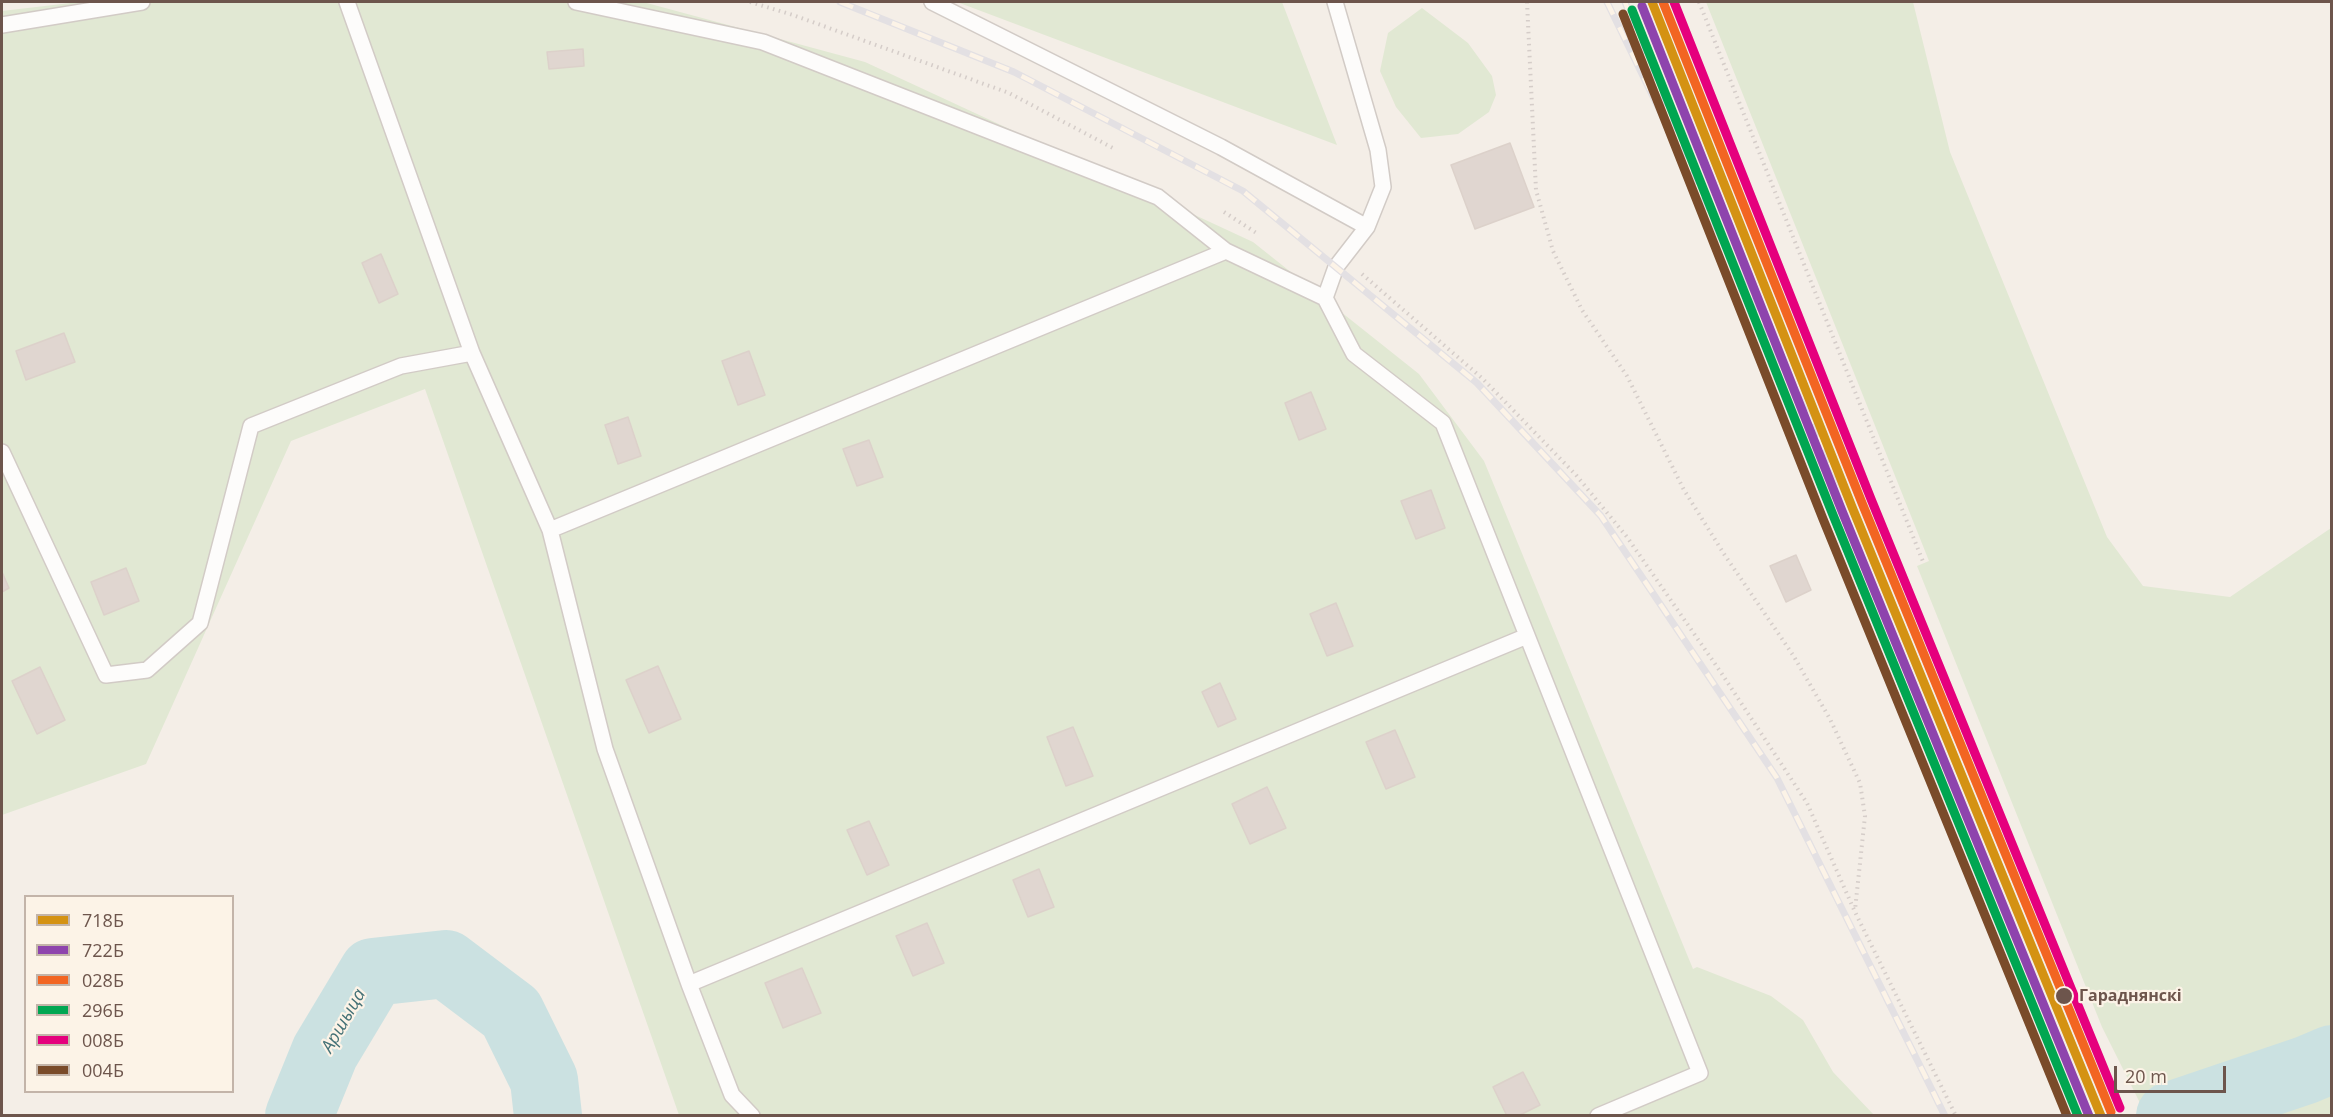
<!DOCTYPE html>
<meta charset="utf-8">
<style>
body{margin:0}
#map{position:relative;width:2333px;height:1117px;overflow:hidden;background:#f4eee7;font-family:"Open Sans",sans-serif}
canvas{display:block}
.frame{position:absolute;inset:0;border:3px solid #6d554c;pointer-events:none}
.legend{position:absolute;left:24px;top:895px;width:210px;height:198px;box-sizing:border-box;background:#fcf3e7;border:2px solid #c3b4a9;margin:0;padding:8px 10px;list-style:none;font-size:18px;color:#6d554c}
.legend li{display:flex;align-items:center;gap:12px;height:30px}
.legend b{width:30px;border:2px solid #c3b4a9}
.scale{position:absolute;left:2114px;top:1066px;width:112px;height:27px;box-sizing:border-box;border:3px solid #6d554c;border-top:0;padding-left:8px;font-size:18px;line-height:21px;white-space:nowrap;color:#6d554c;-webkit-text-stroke:4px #fcf3e7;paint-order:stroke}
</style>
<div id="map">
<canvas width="2333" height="1117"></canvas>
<div class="frame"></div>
<ul class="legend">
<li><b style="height:8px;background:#d49213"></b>718Б</li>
<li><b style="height:8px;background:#8e44ad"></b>722Б</li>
<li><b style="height:8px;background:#f26522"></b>028Б</li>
<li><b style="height:8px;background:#00a651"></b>296Б</li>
<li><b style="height:8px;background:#e5007d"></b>008Б</li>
<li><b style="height:8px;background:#7a4b2a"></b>004Б</li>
</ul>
<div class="scale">20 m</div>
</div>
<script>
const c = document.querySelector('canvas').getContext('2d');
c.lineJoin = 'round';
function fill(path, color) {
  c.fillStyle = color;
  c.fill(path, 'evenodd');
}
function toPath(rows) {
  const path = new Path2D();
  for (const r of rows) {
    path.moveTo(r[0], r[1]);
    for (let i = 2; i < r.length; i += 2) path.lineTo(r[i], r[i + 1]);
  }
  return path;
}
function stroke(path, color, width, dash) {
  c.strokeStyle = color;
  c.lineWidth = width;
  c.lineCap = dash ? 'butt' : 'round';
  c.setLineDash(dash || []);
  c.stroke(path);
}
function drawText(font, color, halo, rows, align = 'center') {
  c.font = font + ' "Open Sans",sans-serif';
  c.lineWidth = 4.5;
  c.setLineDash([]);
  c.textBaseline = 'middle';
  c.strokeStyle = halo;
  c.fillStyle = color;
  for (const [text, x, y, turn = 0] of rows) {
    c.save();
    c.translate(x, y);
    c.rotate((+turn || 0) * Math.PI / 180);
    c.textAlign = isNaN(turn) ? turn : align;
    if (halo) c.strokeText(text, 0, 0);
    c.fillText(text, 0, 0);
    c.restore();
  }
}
fill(toPath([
 [79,2,643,2,865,62,1253,242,1419,374,1484,461,1693,969,1697,967,1771,996,1803,1020,1833,1072,1874,1115,679,1115,425,389,291,441,146,764,2,815,2,11],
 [957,2,1282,2,1337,145],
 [1706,2,1913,2,1950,152,2107,537,2143,586,2230,597,2331,528,2331,1115,2146,1115,2102,1027,1917,566,1929,561],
 [1422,8,1468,43,1492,76,1496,95,1489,112,1458,134,1421,138,1396,107,1380,71,1388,33]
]), '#e1e8d3');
stroke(toPath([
 [299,1116,325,1052,373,972,446,964,511,1013,544,1080,548,1116],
 [2170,1116,2306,1070,2332,1059]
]), '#cbe1e1', 68);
const building = toPath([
 [583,49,584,66,549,69,547,52,583,49],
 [1510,143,1534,207,1475,229,1451,165,1510,143],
 [381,254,398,294,379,303,362,263,381,254],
 [64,333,75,362,26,380,16,351,64,333],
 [749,351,765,395,738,405,722,361,749,351],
 [1311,392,1326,429,1299,440,1285,403,1311,392],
 [628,417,641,456,618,464,605,425,628,417],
 [869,440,883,477,857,486,843,449,869,440],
 [1431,490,1445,528,1416,539,1401,501,1431,490],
 [1796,555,1811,590,1786,602,1770,566,1796,555],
 [126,568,139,601,104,615,91,582,126,568],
 [2,572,9,588,2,592,2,572],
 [1336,603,1353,646,1327,656,1310,614,1336,603],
 [658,666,681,719,649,733,626,680,658,666],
 [40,667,65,720,37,734,12,681,40,667],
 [1220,683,1236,719,1218,727,1202,692,1220,683],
 [1073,727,1093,776,1066,786,1047,737,1073,727],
 [1395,730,1415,777,1386,789,1366,742,1395,730],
 [1267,787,1286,828,1250,844,1232,804,1267,787],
 [869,821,889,865,867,875,847,830,869,821],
 [1039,869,1054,907,1028,917,1013,880,1039,869],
 [927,923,944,963,913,976,896,936,927,923],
 [802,968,821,1013,783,1028,765,983,802,968],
 [1523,1072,1540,1105,1518,1116,1507,1116,1493,1087,1523,1072]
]);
fill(building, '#e0d6d0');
stroke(building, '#dcd1ca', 1.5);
const service = toPath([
 [347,2,472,353],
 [576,2,763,42,1158,197,1226,251],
 [932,2,1221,147,1367,227],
 [1335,2,1378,150,1383,187,1367,227,1336,267,1325,298,1354,354,1443,423,1700,1073,1598,1116],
 [2,25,142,2],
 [2,452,106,675,147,670,200,623,251,426,401,366,472,353,550,530,605,749,689,984,732,1095,752,1116],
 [550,530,1226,251,1325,298],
 [689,984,1527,636]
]);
stroke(service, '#d2cbc6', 18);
stroke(toPath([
 [750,2,793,15,1009,93,1113,148],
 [1527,2,1536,190,1553,251,1582,310,1627,376,1684,490,1724,554,1793,655,1830,719,1860,783,1865,816,1855,910],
 [1699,2,1924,564],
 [1224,212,1258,234],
 [1362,274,1483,379,1576,475,1627,537,1722,674,1807,803,1855,912,1956,1116]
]), '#d5cdc9', 4, [1.5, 4.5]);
stroke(service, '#fdfcfb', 15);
const rail = toPath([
 [840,2,1014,72,1243,191,1477,383,1601,516,1777,778,1945,1116],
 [1607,2,1661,113],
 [1625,2,1710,215,1852,507]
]);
stroke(rail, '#e3e0e3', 7);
stroke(rail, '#fcf3e7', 4.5, [14]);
stroke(toPath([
 [1652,2,1852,507,2101,1116]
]), '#d49213', 9);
stroke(toPath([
 [1642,6,1842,511,2089,1116]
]), '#8e44ad', 9);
stroke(toPath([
 [1663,2,1862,503,2111,1112]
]), '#f26522', 9);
stroke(toPath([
 [1632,10,1833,515,2078,1116]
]), '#00a651', 9);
stroke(toPath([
 [1674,2,1871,499,2120,1108]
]), '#e5007d', 9);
stroke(toPath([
 [1623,14,1823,519,2067,1116]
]), '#7a4b2a', 9);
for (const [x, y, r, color] of [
 [2064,996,9,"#6d554c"]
]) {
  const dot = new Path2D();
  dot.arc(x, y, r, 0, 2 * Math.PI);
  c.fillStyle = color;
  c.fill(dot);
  stroke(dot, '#fcf3e7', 2);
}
drawText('bold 16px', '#6d554c', '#fcf3e7', [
 ["Гараднянскі",2079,996]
], 'left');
drawText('italic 18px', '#457277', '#fcf3e7', [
 ["Аршыца",344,1021,-60]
]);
</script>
